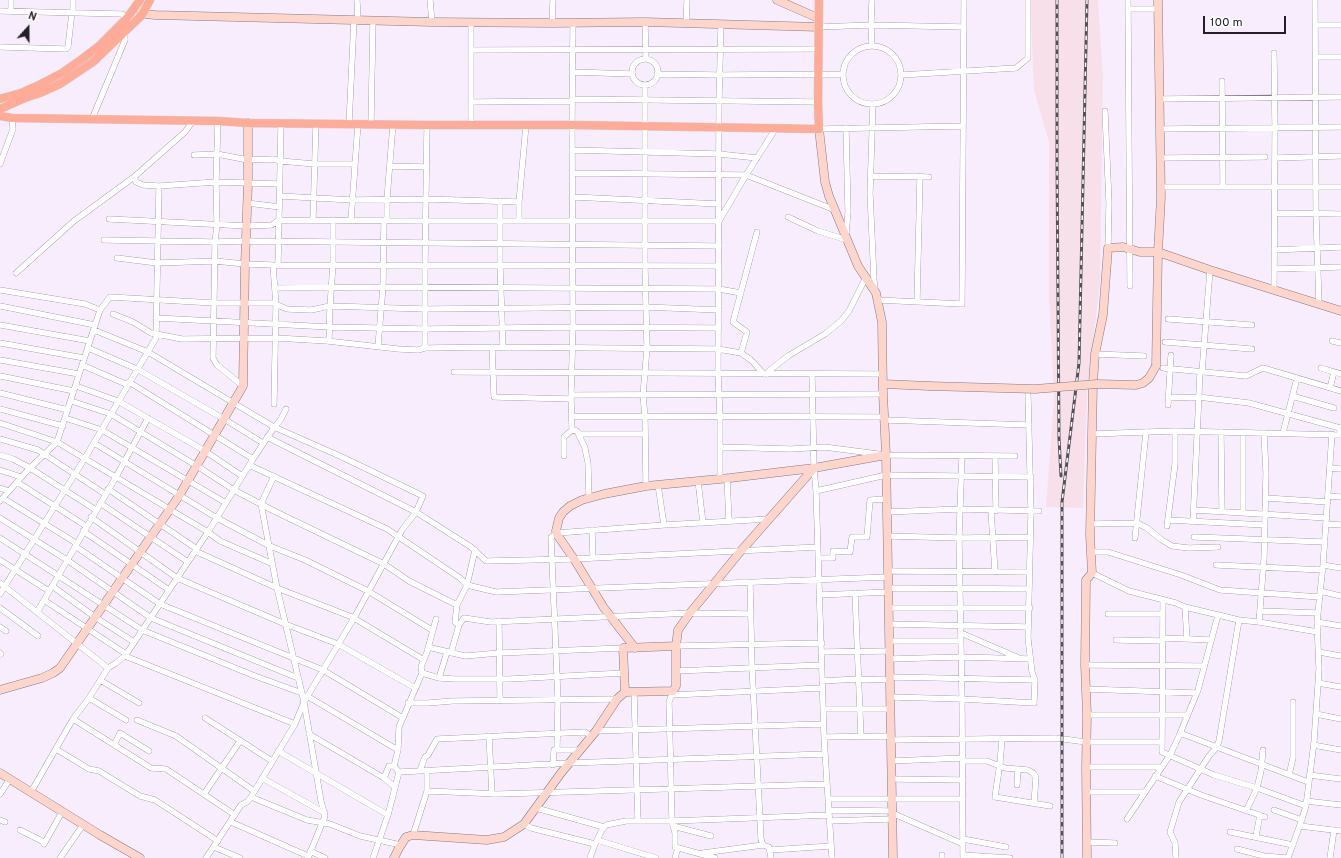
<!DOCTYPE html>
<style>
body{margin:0}
#map{position:relative;width:1341px;height:858px;overflow:hidden;background:#f7edfd;font-family:Overpass,sans-serif}
canvas{display:block}
.north{position:absolute;left:8px;top:8px;width:40px;height:40px;-webkit-text-stroke:3px #fff;paint-order:stroke;rotate:21deg;font-size:11px;font-weight:700;line-height:16px;text-align:center;color:#231f25}
.north::after{content:'';display:block;margin:auto;width:14px;height:18px;background:#231f25;clip-path:polygon(50% 0,100% 100%,50% 72%,0 100%)}
.scale{position:absolute;left:1203px;top:16px;width:83px;height:18px;box-sizing:border-box;border:2px solid #231f25;border-top:0;padding-left:5px;font-size:12px;line-height:14px;white-space:nowrap;color:#231f25;-webkit-text-stroke:3px #fff;paint-order:stroke}
</style>
<div id="map">
<canvas width="1341" height="858"></canvas>
<div class="north">N</div>
<div class="scale">100 m</div>
</div>
<script>
const c = document.querySelector('canvas').getContext('2d');
c.lineJoin = 'round';
function fill(path, color) {
  c.fillStyle = color;
  c.fill(path, 'evenodd');
}
function toPath(rows) {
  const path = new Path2D();
  for (const r of rows) {
    if (r.length === 3) {
      path.moveTo(r[0] + r[2], r[1]);
      path.arc(r[0], r[1], r[2], 0, 2 * Math.PI);
      continue;
    }
    path.moveTo(r[0], r[1]);
    for (let i = 2; i < r.length; i += 2) path.lineTo(r[i], r[i + 1]);
  }
  return path;
}
function stroke(path, color, width, dash) {
  c.strokeStyle = color;
  c.lineWidth = width;
  c.lineCap = dash ? 'butt' : 'round';
  c.setLineDash(dash || []);
  c.stroke(path);
}
fill(toPath([
 [1030,0,1098,0,1103,75,1100,282,1087,391,1083,508,1046,507,1054,399,1049,297,1049,142,1034,90]
]), '#f8e0eb');
const street = toPath([
 [73,0,73,12],
 [357,0,358,20],
 [430,0,432,22],
 [872,0,871,25,872,46],
 [1128,0,1130,286],
 [1315,0,1316,214,1319,304],
 [1129,9,1158,9],
 [0,11,122,14,130,20],
 [11,11,11,0],
 [645,22,646,59],
 [471,23,471,125],
 [552,23,553,0],
 [573,23,572,125,573,327,571,395,572,430,577,431,585,448,588,463,589,498],
 [686,23,687,0],
 [1316,25,1341,25],
 [819,27,871,25,964,27],
 [872,75,29],
 [0,47,66,49,68,47,72,12],
 [472,50,819,49],
 [1274,53,1275,128,1274,290],
 [1316,57,1341,57],
 [645,72,13],
 [573,72,632,74],
 [657,74,720,75,843,74],
 [901,75,1016,68,1028,58,1028,0],
 [1222,81,1223,187],
 [645,85,645,266,647,348,643,395,645,417,646,486],
 [572,99,818,102],
 [1159,99,1341,97],
 [471,102,572,101],
 [873,104,870,193,874,280,875,289],
 [1105,111,1109,203,1108,248],
 [92,119,125,40,125,36,121,31],
 [218,121,216,182,217,224,215,242,213,358,217,365,243,386],
 [349,124,354,20],
 [371,124,373,20],
 [427,125,425,266,425,348,492,347,718,349,741,353,751,360,764,374],
 [819,129,963,126],
 [1160,129,1341,127],
 [572,150,719,154,757,158],
 [194,155,217,154,248,160,273,159,280,161,315,164,355,164],
 [1160,158,1265,157],
 [1275,158,1341,156],
 [0,164,13,129,12,118],
 [390,166,427,167],
 [573,173,746,175,835,210],
 [870,176,929,177],
 [159,186,216,182,280,184],
 [1160,187,1341,187],
 [280,196,352,200,426,199,519,202],
 [573,197,719,204],
 [500,201,500,265,503,348],
 [247,203,280,207],
 [1275,213,1341,214],
 [788,217,818,231,847,240],
 [109,219,247,226,272,225,279,220,426,221,719,221,746,175,776,128],
 [313,220,316,123],
 [333,220,333,264,330,306,425,309,645,307,719,310],
 [351,220,358,124],
 [387,220,387,199,393,124],
 [519,221,519,202,526,125],
 [846,234,848,212,846,128],
 [104,240,215,242,246,241,719,246],
 [1274,250,1341,247],
 [117,258,157,263,215,261,245,264,273,265,718,266],
 [278,264,281,123],
 [273,265,276,305,274,404],
 [1274,269,1341,267],
 [16,273,74,221,134,177],
 [275,288,383,287,719,289,741,293],
 [0,290,85,304,100,310],
 [878,300,962,304,964,0],
 [917,302,920,176],
 [0,306,95,325],
 [113,314,133,322,151,333,182,339,276,338,327,341,398,349,418,350,425,348],
 [156,318,330,327,425,329,573,327,719,328],
 [1168,319,1252,325],
 [0,325,90,341],
 [94,330,148,352,274,427,342,457,423,496,416,512,402,530,354,618,304,702,295,724,251,797,247,802,241,805,206,858],
 [1332,341,1341,343],
 [1165,342,1252,349],
 [0,343,84,358],
 [378,346,383,287,384,220],
 [492,347,494,397,571,399],
 [88,348,137,369,224,419,263,443],
 [741,353,747,332,733,322,757,232],
 [1095,354,1144,356],
 [0,360,79,374],
 [82,365,128,385],
 [1163,368,1246,376,1263,368,1341,391],
 [1321,368,1341,374],
 [454,372,883,374],
 [1202,372,1210,270],
 [767,374,770,370,788,356,825,334,841,321,849,311,866,277],
 [812,374,814,468,816,491,824,737,832,858],
 [0,376,74,391],
 [129,382,253,459],
 [76,386,118,401,205,451,242,476],
 [1330,388,1334,372],
 [0,393,68,410],
 [571,395,883,394],
 [1292,396,1334,408],
 [1168,398,1198,397,1249,403,1340,428,1340,435],
 [71,401,111,414,197,466,234,490,274,511,384,564,409,581,457,605],
 [1168,405,1171,355],
 [0,409,63,426],
 [572,416,884,417],
 [65,418,102,430,226,503],
 [884,420,1029,425],
 [0,423,57,442,208,532,220,541,273,564],
 [1221,432,1222,511],
 [1243,433,1243,513],
 [1283,433,1297,378],
 [579,434,645,434],
 [1091,434,1175,431,1341,435],
 [267,437,416,512,471,547,486,561,574,559,818,547],
 [0,439,38,450,105,494],
 [94,443,217,518,270,546,305,560,368,591,432,630],
 [720,447,791,449,824,447,886,455,1015,456],
 [0,455,13,459,30,468,96,510],
 [564,456,564,437,572,430],
 [962,456,959,538,962,699,963,858],
 [995,456,996,511],
 [249,465,387,529,460,578,467,585,496,592,888,577],
 [1330,468,1341,469],
 [0,470,21,477],
 [274,476,261,504,277,588,304,702,321,801,325,816,308,858],
 [727,478,729,521],
 [720,479,720,417,718,373,719,101,721,25],
 [698,481,703,523],
 [17,482,86,526],
 [658,485,664,525],
 [0,488,9,491],
 [108,489,197,549],
 [816,491,886,475,1031,477],
 [1328,496,1341,497],
 [3,498,76,543],
 [1266,498,1328,502],
 [0,501,26,472,57,442,100,310,110,297,214,303,273,303,287,309,311,310,330,306,329,341],
 [100,503,188,562],
 [1194,510,1327,518],
 [991,511,995,572],
 [887,512,960,509,1039,511],
 [91,517,177,578,285,624,338,644,415,688],
 [0,518,67,560,151,618,298,678],
 [1168,520,1265,525],
 [1193,522,1200,372],
 [1091,524,1137,523,1147,528,1162,540,1172,546,1189,548,1218,547],
 [1326,524,1341,525],
 [1167,526,1175,464,1175,431],
 [592,530,593,558],
 [83,531,169,590],
 [887,536,959,538,1030,537],
 [1194,537,1325,542],
 [0,538,142,630,255,676,302,693],
 [1135,538,1146,432],
 [75,546,160,604,323,670,403,718],
 [195,551,277,588,352,617,424,660],
 [1092,552,1108,552,1181,575,1220,590,1320,597],
 [818,558,833,558,833,551,850,552,852,537,867,537,870,500,886,499],
 [0,560,49,591],
 [1216,565,1323,570],
 [1323,565,1341,568],
 [888,571,1029,572],
 [1092,573,1129,591,1176,603,1185,607,1239,620,1259,622,1318,632],
 [750,582,752,667,761,839,763,845,769,847,771,858],
 [0,583,108,668],
 [52,586,95,617,134,642],
 [888,588,1029,589],
 [1320,591,1341,596],
 [855,593,861,737],
 [0,594,85,458,156,338,159,186,143,185,136,182,134,177,185,132,193,121],
 [819,595,888,592],
 [44,600,126,654],
 [1163,600,1162,752,1214,775,1257,788,1306,806],
 [1185,607,1187,639],
 [0,608,38,636],
 [888,608,1030,608],
 [1261,611,1318,613],
 [37,612,116,477,148,418],
 [1108,614,1163,614],
 [499,621,500,700],
 [1259,622,1264,559,1266,473,1264,433],
 [1317,622,1341,626],
 [888,624,1028,627],
 [459,625,464,618,491,622,690,613,751,614],
 [0,627,6,631],
 [961,633,1019,658],
 [1163,638,1211,640],
 [1116,640,1163,641],
 [889,641,961,641],
 [676,646,822,643],
 [428,647,465,656,499,653,623,648],
 [821,652,889,651],
 [1319,652,1341,656],
 [0,653,1,654],
 [451,653,459,625,455,622,457,605,467,585,475,550],
 [125,656,295,724],
 [889,659,961,657,1030,659],
 [1085,665,1204,666],
 [676,671,821,665],
 [422,673,439,678,455,679,509,679,624,673],
 [889,677,1035,680],
 [439,678,447,652],
 [100,680,139,703],
 [822,681,858,679,889,680],
 [1318,683,1341,687],
 [1085,689,1197,693],
 [673,691,669,702,672,821,675,833,675,847,715,858],
 [634,692,638,821],
 [672,695,822,688],
 [307,696,398,750],
 [890,697,962,699,1034,703,1035,680,1032,672,1028,638,1031,511,1028,395],
 [89,698,126,720],
 [408,703,428,703,452,701,617,699],
 [823,709,890,709],
 [1316,714,1341,719],
 [1087,715,1188,715],
 [205,718,272,761],
 [73,719,151,768,166,769,235,815],
 [137,720,176,736,254,791],
 [596,731,823,724],
 [1180,733,1308,782],
 [309,734,384,778,395,787],
 [489,736,492,794],
 [824,737,891,736],
 [1002,739,1000,763,995,797,1050,806],
 [891,740,1056,738,1086,742,1162,742],
 [114,745,120,733,149,751],
 [1313,745,1341,750],
 [56,749,89,769,99,771,140,796,155,800,218,841],
 [557,749,558,700,551,537,557,533,664,525,769,519],
 [278,751,388,815],
 [891,761,963,758],
 [963,761,987,761,1005,768,1028,770,1033,773,1036,777,1034,803],
 [553,765,554,750,580,750],
 [394,766,399,772,569,763,825,754],
 [1086,767,1161,767],
 [420,770,425,757,428,755,437,739,585,732,591,736],
 [1289,775,1293,758,1293,702],
 [1309,775,1341,779],
 [1155,776,1201,795,1265,817],
 [262,778,325,813],
 [384,778,389,766,394,766,398,750,399,727,422,673,421,667,427,652,436,619],
 [892,779,963,780],
 [1017,785,1018,769],
 [427,791,499,794,827,784],
 [31,792,73,719,89,698,108,668,116,663,125,656,208,532,253,459,273,429,281,419,286,409],
 [1086,792,1145,792],
 [0,794,10,779],
 [204,794,240,741],
 [251,797,307,820,330,824,360,836,401,845],
 [828,799,963,799],
 [1306,801,1341,805],
 [536,808,604,827],
 [828,810,892,811],
 [1274,810,1302,820],
 [1246,811,1257,788,1261,771,1263,750],
 [892,813,963,844],
 [1127,819,1170,755,1179,736,1198,690,1218,615],
 [0,820,5,822],
 [829,821,892,819],
 [231,822,308,856],
 [524,824,531,828,595,844],
 [673,826,711,836],
 [1300,826,1341,831],
 [20,830,44,842],
 [1230,832,1293,845],
 [413,835,427,791,427,770],
 [1256,836,1260,815],
 [963,839,1006,847],
 [597,840,656,858],
 [1087,842,1115,843],
 [44,844,62,812],
 [214,847,240,858],
 [1237,849,1264,856,1287,858],
 [770,850,831,846],
 [310,851,325,858],
 [703,853,763,845],
 [942,855,942,858],
 [963,855,1010,858],
 [60,858,83,825],
 [373,858,388,815,399,772],
 [590,858,595,844,602,830,606,825,626,821,672,821,829,815],
 [675,858,678,848],
 [1176,858,1175,843,1170,832,1179,802,1209,756,1216,748,1219,741,1239,620],
 [1288,858,1301,822,1306,806,1314,742,1319,669,1317,622,1323,565,1332,434],
 [1330,858,1334,830]
]);
const secondary = toPath([
 [777,0,818,18],
 [136,7,146,14,155,15,432,22,552,23,645,22,819,27],
 [819,129,825,182,829,196,858,266,876,293,882,322,883,394,886,455,893,858],
 [1156,366,1158,252,1161,197,1158,0],
 [884,384,929,386],
 [676,646,678,630,690,613,740,552,814,468],
 [635,648,604,608,574,559,558,536,556,531,559,518,563,512,570,506,582,500,604,494,646,486,730,478,814,468,886,455],
 [0,690,42,678,53,673,60,668,179,496,243,386,245,264,248,184,248,123],
 [0,773,100,835,140,858],
 [394,858,399,848,406,837,413,835,487,840,504,837,524,824,561,773,596,731,617,699,625,692,673,691,676,686,676,646,623,648,625,692],
 [1087,858,1086,767,1087,715,1085,665,1086,580,1092,573,1090,535,1093,383,1095,354,1103,315,1108,248,1123,247,1140,252,1158,252,1210,270,1341,311]
]);
const primary = toPath([
 [0,99,21,93,39,85,62,73,82,59,99,46,127,18,140,0],
 [0,109,25,98,40,93,60,84,93,62,142,15,150,0],
 [0,116,12,118,218,121,248,123,427,125,572,125,819,129,818,102,819,0]
]);
stroke(street, '#837a88', 6);
stroke(secondary, '#837a88', 9);
stroke(primary, '#d7d7d8', 9);
stroke(street, '#fff', 5.5);
stroke(secondary, '#fed5cb', 8);
stroke(primary, '#feab97', 8);
const rail = toPath([
 [1057,0,1057,162,1059,438,1061,476],
 [1062,858,1062,502,1079,363,1087,0]
]);
stroke(rail, '#554f58', 3);
stroke(rail, '#fff', 1.5, [4.5]);
const secondaryBridge = toPath([
 [929,386,1035,389,1097,384,1136,385,1143,383,1149,378,1156,366]
]);
stroke(secondaryBridge, '#837a88', 9, []);
stroke(secondaryBridge, '#fed5cb', 8);
</script>
